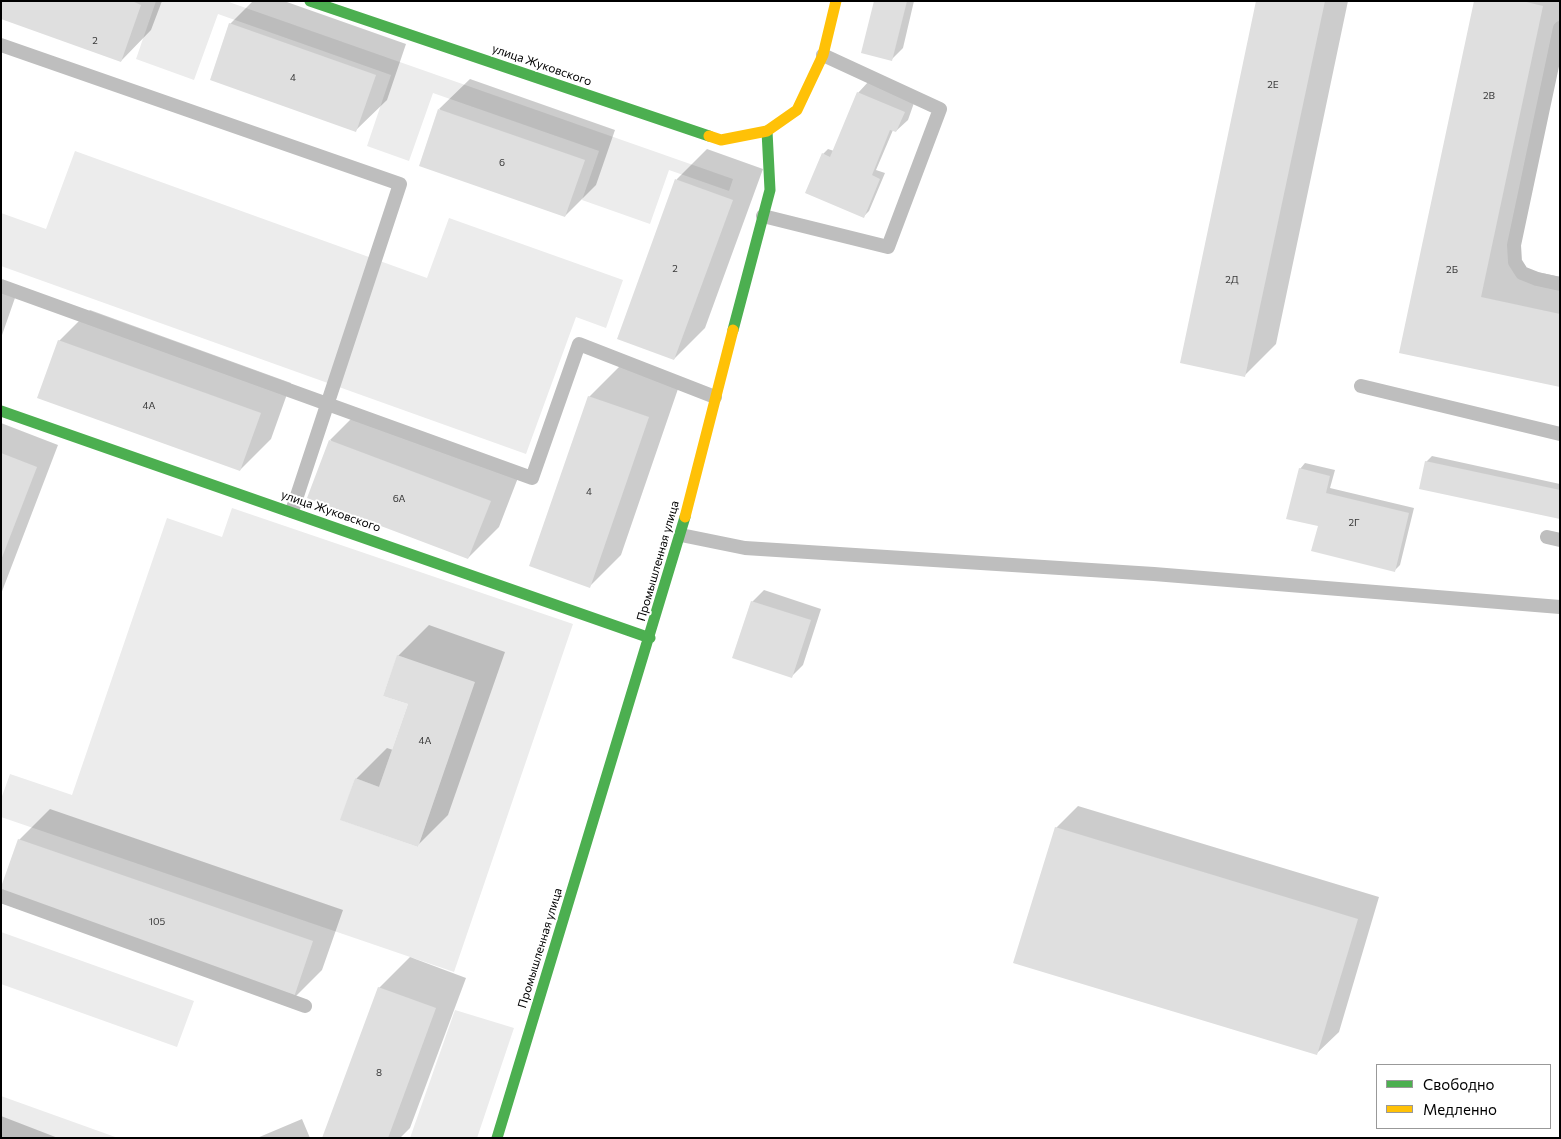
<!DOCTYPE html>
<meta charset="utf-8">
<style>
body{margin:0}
#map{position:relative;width:1561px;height:1139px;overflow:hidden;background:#fff;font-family:Commissioner,sans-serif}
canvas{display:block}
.frame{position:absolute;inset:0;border:2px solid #000;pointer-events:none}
.legend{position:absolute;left:1376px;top:1064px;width:175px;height:65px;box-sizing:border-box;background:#fff;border:1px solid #999;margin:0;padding:6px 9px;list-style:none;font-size:15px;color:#000}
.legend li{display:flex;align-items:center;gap:10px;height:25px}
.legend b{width:25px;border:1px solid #999}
</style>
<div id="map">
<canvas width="1561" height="1139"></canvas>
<div class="frame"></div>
<ul class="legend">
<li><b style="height:6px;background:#4caf50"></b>Свободно</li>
<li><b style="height:6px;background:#ffc107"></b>Медленно</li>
</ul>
</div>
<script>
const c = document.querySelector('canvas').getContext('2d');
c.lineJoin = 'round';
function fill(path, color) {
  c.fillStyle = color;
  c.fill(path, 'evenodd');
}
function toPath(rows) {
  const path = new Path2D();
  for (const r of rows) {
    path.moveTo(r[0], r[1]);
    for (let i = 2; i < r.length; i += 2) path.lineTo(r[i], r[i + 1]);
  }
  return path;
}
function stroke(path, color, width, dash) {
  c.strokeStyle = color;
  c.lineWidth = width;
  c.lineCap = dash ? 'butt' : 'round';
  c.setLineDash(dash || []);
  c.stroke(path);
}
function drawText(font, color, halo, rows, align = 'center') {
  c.font = font + ' Commissioner,sans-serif';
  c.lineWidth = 4;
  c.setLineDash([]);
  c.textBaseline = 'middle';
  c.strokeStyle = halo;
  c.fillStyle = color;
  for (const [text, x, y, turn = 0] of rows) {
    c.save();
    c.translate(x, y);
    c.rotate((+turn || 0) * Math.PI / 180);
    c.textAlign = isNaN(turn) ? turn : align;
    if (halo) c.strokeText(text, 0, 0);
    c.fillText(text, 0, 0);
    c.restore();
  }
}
fill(toPath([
 [156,1,226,1,733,179,729,191,669,170,650,224,582,200,599,151,433,93,409,161,367,146,391,75,218,14,194,80,136,59],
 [75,151,427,278,449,218,623,280,606,328,576,317,526,454,1,266,1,213,46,229],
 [232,508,573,624,454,972,1,817,1,799,10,774,72,795,167,518,222,537],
 [397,656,474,682,418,847,341,820,355,778,379,787,408,704,383,696],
 [1,932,194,1001,177,1047,1,984],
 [455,1010,514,1028,477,1138,410,1138],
 [1,1096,118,1138,1,1138]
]), '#ececec');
fill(toPath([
 [1,1,162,1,151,30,121,61],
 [253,1,284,1,406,44,387,100,356,130,230,24],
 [875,1,914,1,903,48,891,60],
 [1258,1,1348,1,1276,344,1245,375],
 [1475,1,1560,1,1560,36,1511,266,1560,277,1560,386,1401,352],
 [470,79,615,130,596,185,565,216,439,109],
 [869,81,915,100,908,120,896,131,893,130,876,170,885,173,869,211,864,216,823,154,828,149,834,151,858,93],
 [707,149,763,169,705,328,674,359,618,338,677,179],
 [1,290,16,295,1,338],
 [90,310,291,383,271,439,240,470,59,341],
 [620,366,679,386,621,555,590,586,589,397],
 [360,410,521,470,499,527,468,558,330,440],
 [1,423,58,445,1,594],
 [1432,456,1560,484,1560,518,1426,462],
 [1305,463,1335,470,1330,488,1414,508,1400,565,1395,570,1319,525,1300,469],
 [764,590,821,609,803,665,792,676,752,602],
 [429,625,505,652,448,815,418,845,356,779,387,748,393,750,409,704,398,656],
 [1078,806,1379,897,1339,1032,1316,1054,1056,828],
 [50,809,343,910,322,970,291,1001,19,840],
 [410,957,466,978,410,1128,400,1138,323,1138,379,988],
 [1,1116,58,1138,1,1138],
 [302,1119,310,1138,257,1138]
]), '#0003');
fill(toPath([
 [1,1,132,1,141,5,121,62,1,19],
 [874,1,907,1,892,61,861,53],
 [1256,1,1325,1,1245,377,1180,363],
 [1474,1,1522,1,1543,6,1481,297,1560,314,1560,387,1399,353],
 [229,23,376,75,356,132,210,80],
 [857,92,905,112,896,132,890,130,872,175,880,179,864,218,805,193,822,153,830,157],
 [438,109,585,160,565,217,419,166],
 [675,179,733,200,674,360,617,339],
 [58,340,261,413,240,471,37,398],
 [588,396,649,417,590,588,529,566],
 [329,440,491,501,468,559,307,498],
 [1,453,37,467,1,560],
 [1425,461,1560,490,1560,519,1419,489],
 [1299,468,1330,476,1326,493,1409,513,1395,572,1311,551,1318,526,1286,519],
 [751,601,811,620,792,678,732,658],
 [397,655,475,682,418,847,340,820,355,778,379,787,408,704,383,696],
 [1055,827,1358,919,1317,1055,1013,963],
 [18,839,313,941,292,1003,1,903,1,887],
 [378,987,436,1008,388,1138,322,1138]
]), '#dfdfdf');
stroke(toPath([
 [1560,28,1514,245,1515,262,1522,273,1537,279,1560,284],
 [1,45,400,184,292,511],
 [763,216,888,247,940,109,823,55],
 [1,286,532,478,579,344,715,397],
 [1361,386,1560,434],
 [681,535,745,548,1154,574,1560,607],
 [1547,537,1560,540],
 [1,896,305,1006]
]), '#bebebe', 14);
stroke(toPath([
 [310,1,709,136],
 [733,330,770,190,767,131],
 [1,411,650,638],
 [497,1138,685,517]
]), '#4caf50', 11);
stroke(toPath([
 [709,136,721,140,767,131,797,110,823,55,836,1],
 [685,517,733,330]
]), '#ffc107', 11);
drawText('10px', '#383838', null, [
 ["2",95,41],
 ["4",293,78],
 ["2Е",1273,85],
 ["2В",1489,96],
 ["6",502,163],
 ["2",675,269],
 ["2Б",1452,270],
 ["2Д",1232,280],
 ["4А",149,406],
 ["4",589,492],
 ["6А",399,499],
 ["2Г",1354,523],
 ["4А",425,741],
 ["105",157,922],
 ["8",379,1073]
]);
drawText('12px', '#000', '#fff', [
 ["улица Жуковского",542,65,19],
 ["улица Жуковского",331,511,19],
 ["Промышленная улица",658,561,-74],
 ["Промышленная улица",540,948,-73]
]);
</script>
